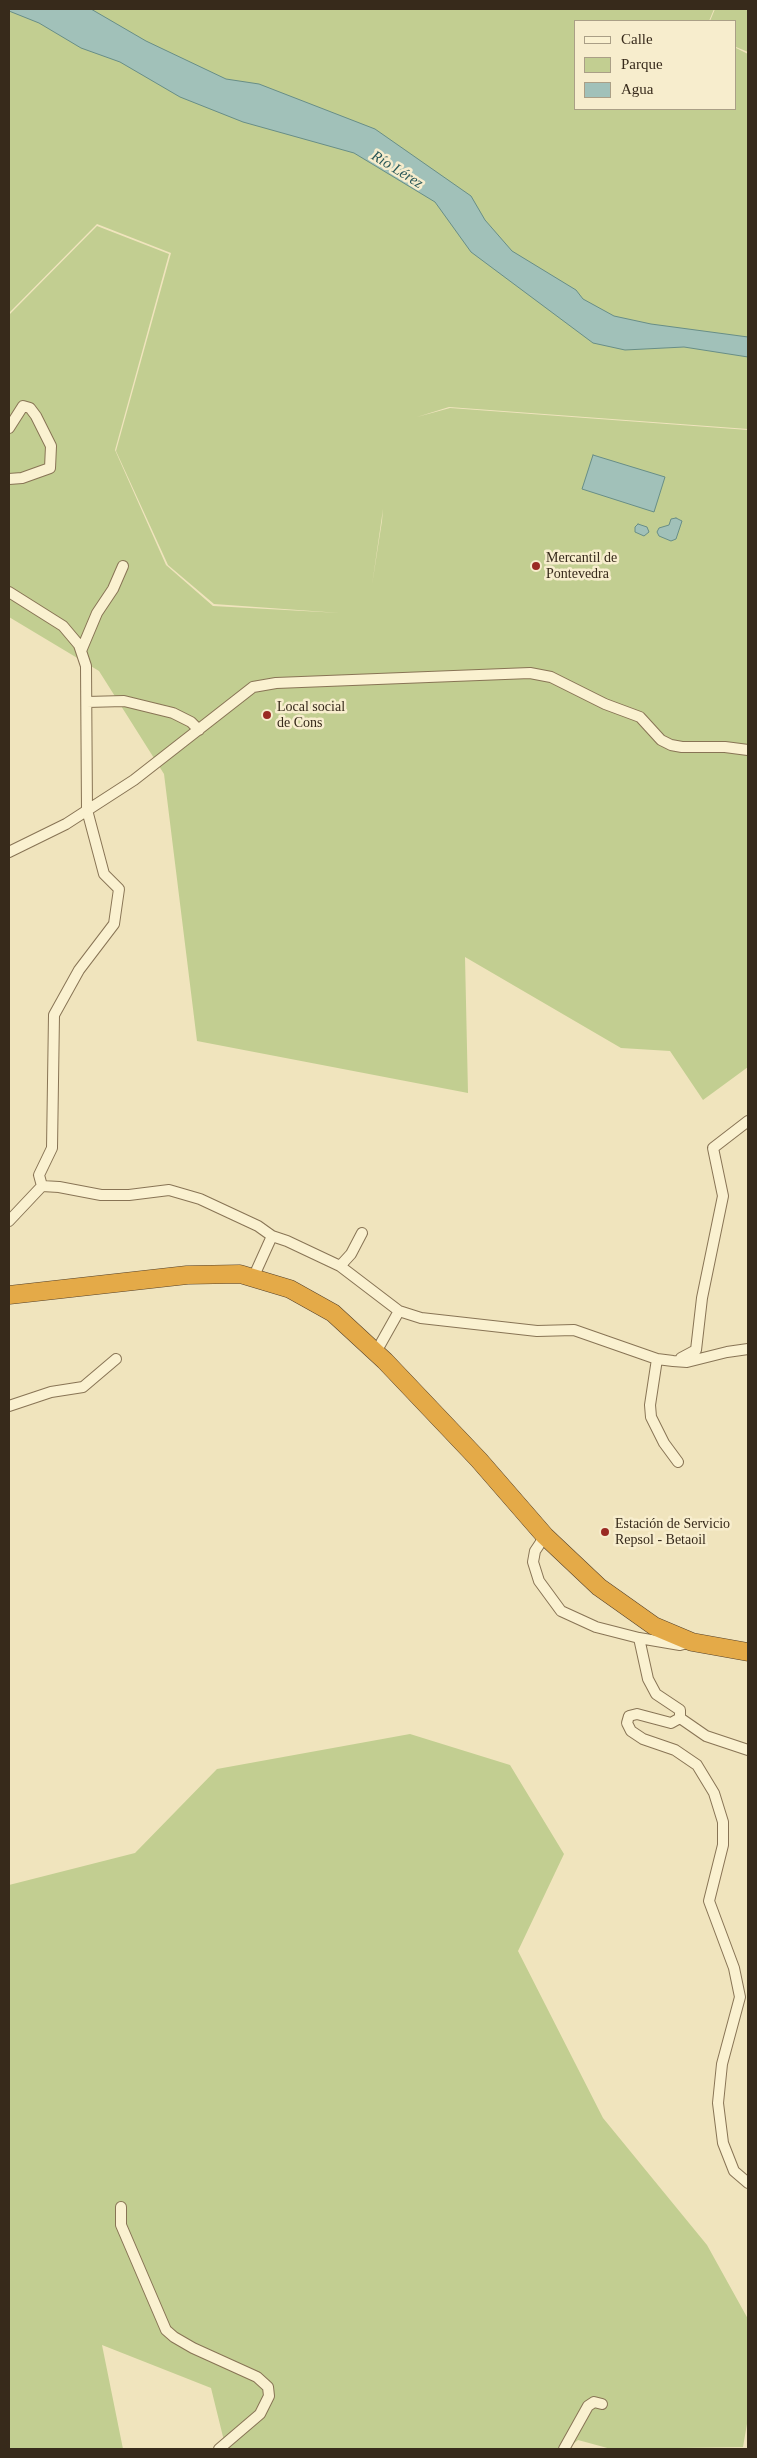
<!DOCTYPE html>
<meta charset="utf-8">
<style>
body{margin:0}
#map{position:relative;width:757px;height:2458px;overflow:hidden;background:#f0e4bd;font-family:Georgia,serif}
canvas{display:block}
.frame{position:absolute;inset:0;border:10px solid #372a1b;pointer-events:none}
.legend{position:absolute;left:574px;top:20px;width:162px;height:90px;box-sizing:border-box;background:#f7edcd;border:1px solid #aa9f86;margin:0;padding:6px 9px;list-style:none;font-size:15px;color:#372a1b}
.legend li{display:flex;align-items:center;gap:10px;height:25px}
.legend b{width:25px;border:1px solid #aa9f86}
</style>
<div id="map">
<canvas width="757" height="2458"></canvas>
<div class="frame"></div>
<ul class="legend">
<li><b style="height:6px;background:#faf1d0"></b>Calle</li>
<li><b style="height:14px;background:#c2ce91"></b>Parque</li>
<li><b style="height:14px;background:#a1c1b9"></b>Agua</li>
</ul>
</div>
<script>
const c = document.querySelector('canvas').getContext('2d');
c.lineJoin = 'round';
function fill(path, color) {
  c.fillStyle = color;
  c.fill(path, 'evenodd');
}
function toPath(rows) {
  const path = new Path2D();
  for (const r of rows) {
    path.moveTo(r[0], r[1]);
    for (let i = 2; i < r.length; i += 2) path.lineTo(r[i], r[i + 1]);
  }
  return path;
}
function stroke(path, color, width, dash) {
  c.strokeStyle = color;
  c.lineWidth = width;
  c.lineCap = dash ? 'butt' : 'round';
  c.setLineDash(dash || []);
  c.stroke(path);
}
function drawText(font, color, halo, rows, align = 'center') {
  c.font = font + ' Georgia,serif';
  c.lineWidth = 5;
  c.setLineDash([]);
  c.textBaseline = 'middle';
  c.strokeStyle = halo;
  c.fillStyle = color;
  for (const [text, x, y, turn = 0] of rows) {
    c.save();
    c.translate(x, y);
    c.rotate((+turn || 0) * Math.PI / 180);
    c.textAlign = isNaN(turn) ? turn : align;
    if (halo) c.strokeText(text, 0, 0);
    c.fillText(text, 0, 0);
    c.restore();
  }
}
fill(toPath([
 [9,9,714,9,709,21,576,21,576,109,736,109,736,48,748,54,748,429,449,407,417,417,450,408,748,430,748,1067,703,1100,670,1051,621,1048,465,957,468,1093,197,1041,164,774,99,671,9,617,9,315,97,226,169,254,115,450,166,565,213,606,340,613,214,604,168,565,116,451,171,253,97,224,9,313],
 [383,509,382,521,372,585],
 [715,9,748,9,748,52,736,47,736,21,710,21],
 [410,1734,510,1765,564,1854,518,1951,603,2118,707,2245,748,2319,748,2418,743,2447,611,2449,578,2440,567,2449,226,2449,211,2388,102,2345,123,2449,9,2449,9,1885,135,1853,217,1769]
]), '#c2ce91');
const water = toPath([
 [9,9,91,9,146,41,226,79,259,84,375,129,471,196,485,220,512,251,576,290,583,299,614,316,651,324,748,337,748,357,684,347,625,350,593,343,471,252,435,202,354,153,243,122,180,97,120,62,81,48,39,23,9,11,9,9],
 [593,455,665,477,654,512,582,489,593,455],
 [676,518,682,521,676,539,671,541,659,536,657,532,659,528,669,525,671,519,676,518],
 [638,524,647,527,649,532,644,536,635,532,635,527,638,524]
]);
fill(water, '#a1c1b9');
stroke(water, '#688e87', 1);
const street = toPath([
 [9,428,23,406,30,408,36,416,51,446,50,468,22,478,9,479],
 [9,592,63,626,79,645,86,666,87,810,104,874,119,889,114,924,79,970,54,1015,52,1148,39,1175,42,1186],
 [81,651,97,613,113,589,123,566],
 [87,702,124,701,173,713,191,722,199,730],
 [9,852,66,824,134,780,253,687,276,683,530,673,551,677,605,704,640,717,661,740,671,745,682,747,725,747,748,750],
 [9,1221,42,1186,59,1187,101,1195,129,1195,169,1190,200,1199,258,1226,272,1236,287,1241,340,1266,399,1311,421,1318,537,1331,574,1330,657,1359,673,1361,687,1362,727,1352,748,1349],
 [340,1266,351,1254,362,1233],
 [253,1278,272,1236],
 [376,1352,399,1311],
 [681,1358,696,1350,702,1298,723,1196,713,1148,748,1121],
 [657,1359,650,1405,651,1417,664,1443,678,1462],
 [9,1406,51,1392,83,1387,116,1359],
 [545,1536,535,1551,533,1562,539,1581,561,1611,596,1627,639,1638,648,1679,656,1694,680,1710,680,1718,671,1723,637,1714,629,1716,627,1723,631,1731,643,1739,675,1750,697,1765,714,1793,723,1822,723,1845,709,1901,734,1968,740,1997,722,2064,718,2103,723,2143,734,2171,748,2183],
 [639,1638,680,1645,687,1643],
 [680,1718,706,1736,748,1750],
 [121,2207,121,2225,166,2330,174,2337,193,2348,257,2377,268,2387,269,2396,260,2414,219,2449],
 [564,2449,588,2406,594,2402,602,2404]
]);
const highway = toPath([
 [9,1295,187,1275,240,1274,290,1289,333,1313,385,1361,479,1460,545,1536,599,1587,654,1626,692,1642,748,1652]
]);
stroke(street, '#887455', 12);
stroke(highway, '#55412a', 19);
stroke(street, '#faf1d0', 10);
stroke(highway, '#e4aa48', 18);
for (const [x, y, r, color] of [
 [536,566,5,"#9a2a23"],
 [267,715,5,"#9a2a23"],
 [605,1532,5,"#9a2a23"]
]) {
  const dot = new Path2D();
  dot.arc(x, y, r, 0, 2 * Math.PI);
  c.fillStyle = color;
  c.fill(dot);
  stroke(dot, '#f7edcd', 2);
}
drawText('14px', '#372a1b', '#f7edcd', [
 ["Mercantil de",546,558],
 ["Pontevedra",546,574],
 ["Local social",277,707],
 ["de Cons",277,723],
 ["Estación de Servicio",615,1524],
 ["Repsol - Betaoil",615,1540]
], 'left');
drawText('italic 15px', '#295757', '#f7edcd', [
 ["Río Lérez",397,170,32]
]);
</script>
